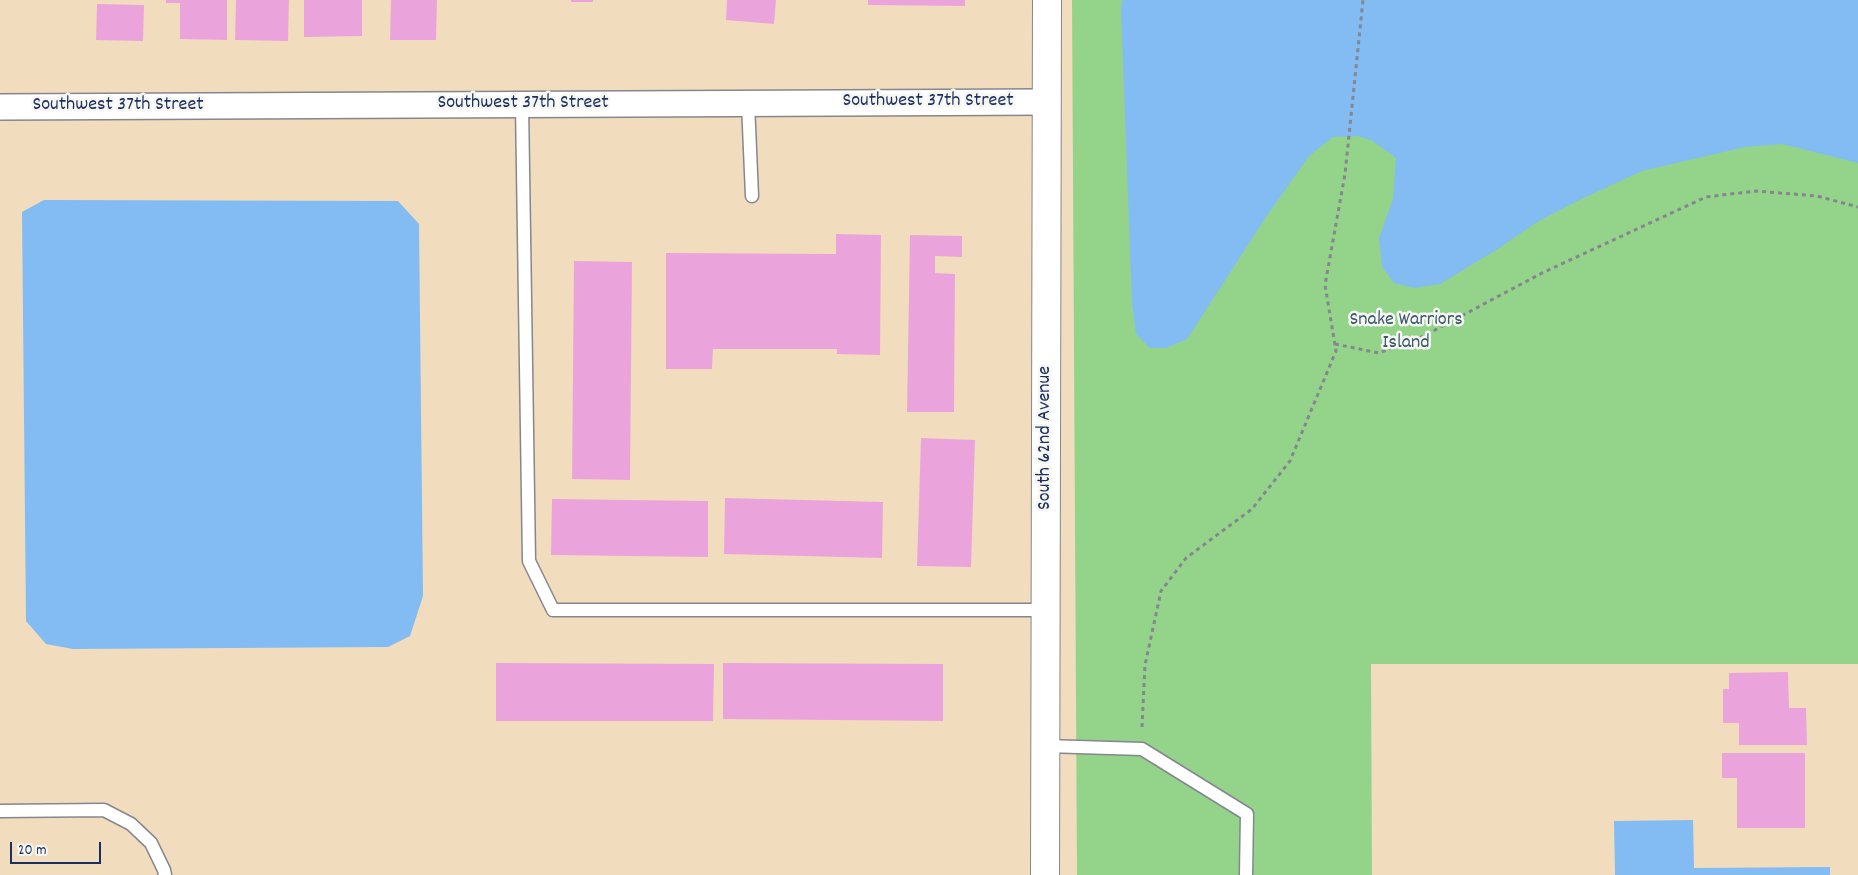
<!DOCTYPE html>
<style>
body{margin:0}
#map{position:relative;width:1858px;height:875px;overflow:hidden;background:#f1ddbe;font-family:Dekko,sans-serif}
canvas{display:block}
.scale{position:absolute;left:10px;top:842px;width:91px;height:22px;box-sizing:border-box;border:2px solid #1b2f5e;border-top:0;padding-left:6px;font-size:15px;line-height:18px;white-space:nowrap;color:#1b2f5e;-webkit-text-stroke:4px #f6f6f2;paint-order:stroke}
</style>
<div id="map">
<canvas width="1858" height="875"></canvas>
<div class="scale">20 m</div>
</div>
<script>
const c = document.querySelector('canvas').getContext('2d');
c.lineJoin = 'round';
function fill(path, color) {
  c.fillStyle = color;
  c.fill(path, 'evenodd');
}
function toPath(rows) {
  const path = new Path2D();
  for (const r of rows) {
    path.moveTo(r[0], r[1]);
    for (let i = 2; i < r.length; i += 2) path.lineTo(r[i], r[i + 1]);
  }
  return path;
}
function stroke(path, color, width, dash) {
  c.strokeStyle = color;
  c.lineWidth = width;
  c.lineCap = dash ? 'butt' : 'round';
  c.setLineDash(dash || []);
  c.stroke(path);
}
function drawText(font, color, halo, rows, align = 'center') {
  c.font = font + ' Dekko,sans-serif';
  c.lineWidth = 5;
  c.setLineDash([]);
  c.textBaseline = 'middle';
  c.strokeStyle = halo;
  c.fillStyle = color;
  for (const [text, x, y, turn = 0] of rows) {
    c.save();
    c.translate(x, y);
    c.rotate((+turn || 0) * Math.PI / 180);
    c.textAlign = isNaN(turn) ? turn : align;
    if (halo) c.strokeText(text, 0, 0);
    c.fillText(text, 0, 0);
    c.restore();
  }
}
fill(toPath([
 [1072,0,1858,0,1858,664,1371,664,1372,875,1077,875]
]), '#93d48a');
fill(toPath([
 [1122,0,1858,0,1858,163,1782,144,1745,147,1642,171,1579,200,1537,222,1496,250,1440,284,1414,288,1394,283,1382,267,1379,238,1393,199,1396,158,1373,141,1358,136,1333,137,1309,156,1268,214,1187,339,1166,348,1150,348,1136,334,1132,303,1121,10],
 [44,200,398,201,419,224,423,596,410,636,388,647,73,649,46,644,26,621,22,212],
 [1693,820,1694,868,1830,867,1830,875,1615,875,1614,821]
]), '#83bbf3');
fill(toPath([
 [166,0,227,0,227,40,180,39,180,3,166,3],
 [236,0,289,0,288,41,235,40],
 [304,0,362,0,362,36,304,37],
 [391,0,437,0,436,40,390,40],
 [571,0,593,0,593,2,571,2],
 [727,0,776,0,774,24,726,20],
 [868,0,965,0,965,6,868,5],
 [97,4,144,5,143,41,96,40],
 [836,234,881,235,880,355,837,354,837,349,713,349,712,369,666,369,666,253,836,254],
 [910,235,962,236,962,257,935,256,935,273,955,274,954,412,907,412],
 [574,261,632,262,630,480,572,479],
 [921,438,975,440,971,567,917,566],
 [725,498,883,502,882,558,724,554],
 [552,499,708,501,708,557,551,555],
 [496,663,714,664,713,721,496,721],
 [723,663,943,664,943,721,723,719],
 [1788,672,1789,708,1806,708,1807,745,1739,745,1739,723,1723,723,1723,689,1729,689,1729,673],
 [1722,753,1805,753,1805,828,1737,828,1737,778,1722,778]
]), '#eba4db');
const lane = toPath([
 [748,103,752,196],
 [522,104,529,561,553,610,1046,610],
 [1046,746,1142,749,1247,814,1246,875],
 [0,811,104,810,131,824,151,843,164,870,165,875]
]);
const street = toPath([
 [0,107,1046,102]
]);
const secondary = toPath([
 [1045,875,1047,0]
]);
stroke(lane, '#86868e', 15);
stroke(street, '#86868e', 28);
stroke(secondary, '#86868e', 30);
stroke(toPath([
 [1335,344,1379,353,1422,337,1542,273,1706,197,1756,191,1817,196,1858,207],
 [1142,727,1145,665,1161,591,1186,558,1252,509,1290,461,1336,351,1325,285,1345,174,1363,0]
]), '#86868e', 3, [4, 4]);
stroke(lane, '#fff', 12);
stroke(street, '#fff', 25);
stroke(secondary, '#fff', 28);
drawText('20px', '#1b2f5e', '#f6f6f2', [
 ["Southwest 37th Street",928,102],
 ["Southwest 37th Street",523,104],
 ["Southwest 37th Street",118,106],
 ["South 62nd Avenue",1046,438,-90]
]);
drawText('20px', '#395869', '#f6f6f2', [
 ["Snake Warriors",1406,321],
 ["Island",1406,344]
]);
</script>
